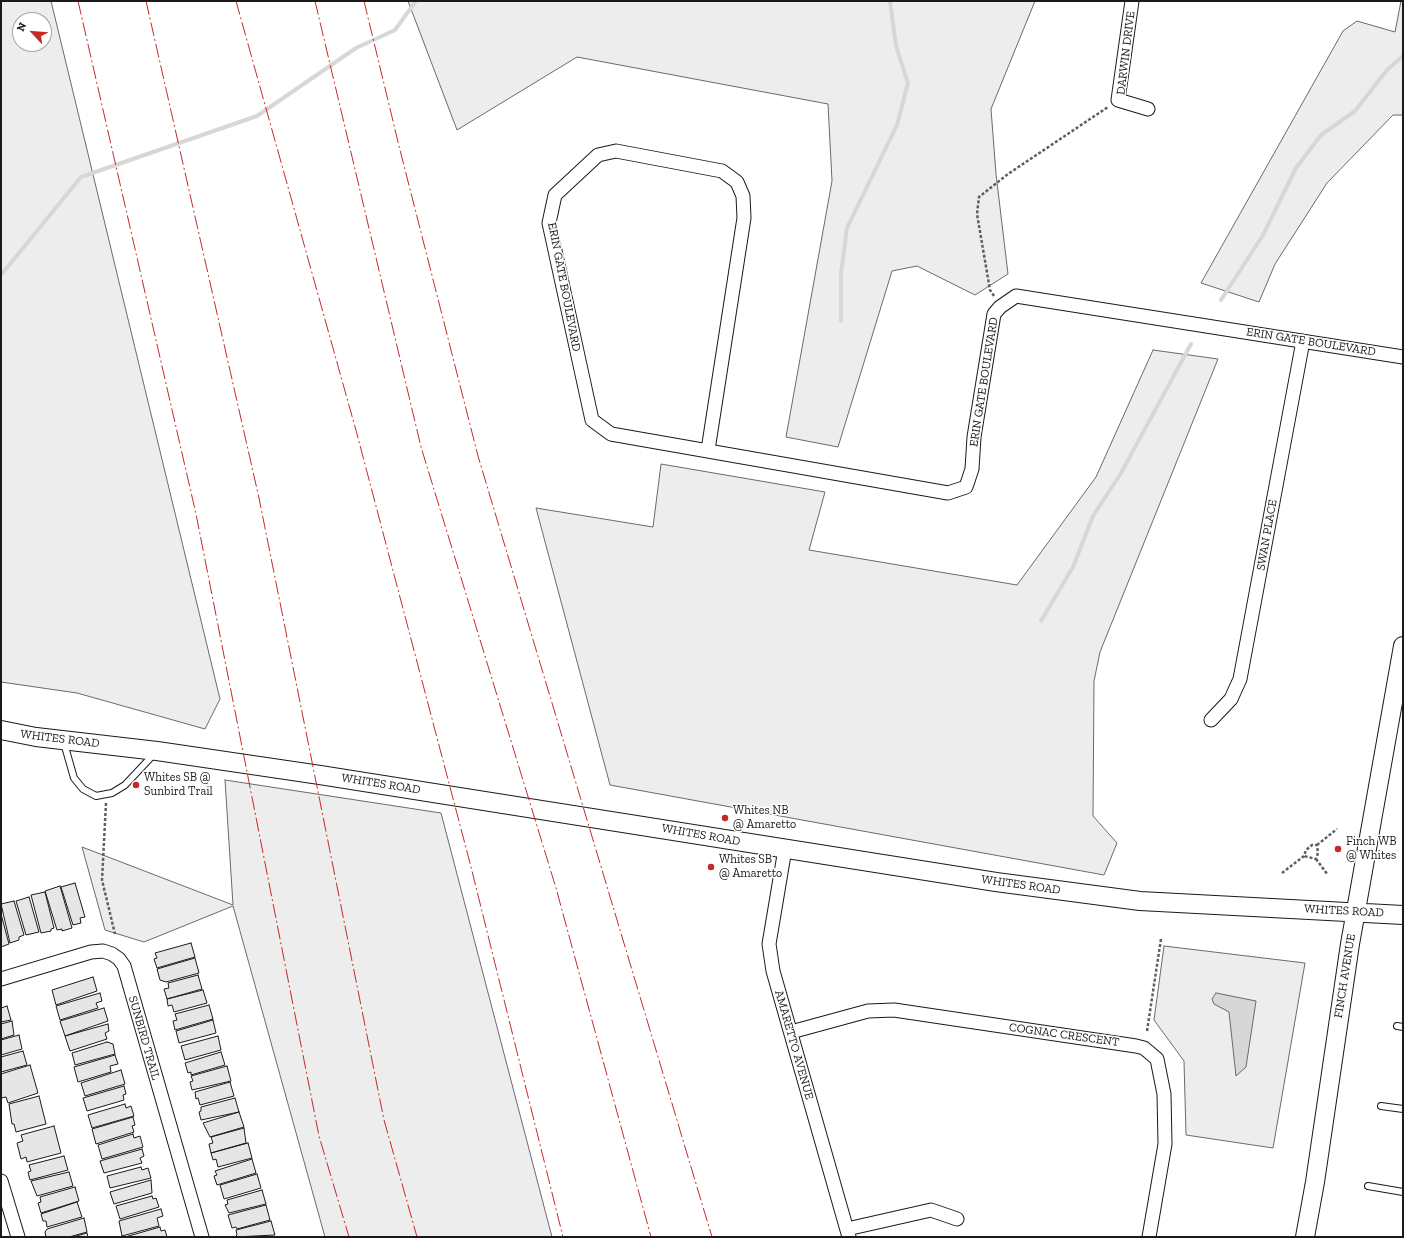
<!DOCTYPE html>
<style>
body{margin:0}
#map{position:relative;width:1404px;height:1238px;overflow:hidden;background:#fff;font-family:"Zilla Slab",serif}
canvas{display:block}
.frame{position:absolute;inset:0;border:2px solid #1a1a1a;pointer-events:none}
.north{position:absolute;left:12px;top:12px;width:40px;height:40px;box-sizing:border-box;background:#fff;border:1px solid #a3a3a3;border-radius:50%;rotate:296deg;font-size:11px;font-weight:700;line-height:16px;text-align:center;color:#1a1a1a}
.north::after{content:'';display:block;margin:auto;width:14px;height:18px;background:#c62828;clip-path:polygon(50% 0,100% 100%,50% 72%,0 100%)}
</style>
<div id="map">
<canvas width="1404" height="1238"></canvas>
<div class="frame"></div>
<div class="north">N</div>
</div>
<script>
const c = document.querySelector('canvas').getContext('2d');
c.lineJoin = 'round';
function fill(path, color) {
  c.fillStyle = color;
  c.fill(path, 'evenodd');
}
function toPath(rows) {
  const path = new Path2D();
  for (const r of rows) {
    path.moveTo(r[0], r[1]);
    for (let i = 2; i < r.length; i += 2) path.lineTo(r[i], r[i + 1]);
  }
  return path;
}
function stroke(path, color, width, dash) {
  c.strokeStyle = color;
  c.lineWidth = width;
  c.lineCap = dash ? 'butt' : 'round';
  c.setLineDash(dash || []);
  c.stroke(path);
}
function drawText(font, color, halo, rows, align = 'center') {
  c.font = font + ' "Zilla Slab",serif';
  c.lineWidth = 3;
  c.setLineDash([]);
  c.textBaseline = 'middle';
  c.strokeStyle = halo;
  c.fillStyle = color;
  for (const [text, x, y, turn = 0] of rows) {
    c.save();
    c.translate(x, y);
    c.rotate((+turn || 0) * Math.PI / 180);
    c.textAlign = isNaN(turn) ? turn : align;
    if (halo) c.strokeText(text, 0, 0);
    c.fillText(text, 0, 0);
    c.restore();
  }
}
const built = toPath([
 [1,1,51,1,220,699,205,729,77,693,1,682,1,1],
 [20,20,44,20,44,44,20,44,20,20],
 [408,1,1035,1,991,109,996,174,1008,274,975,295,917,266,892,271,838,447,786,437,832,181,828,104,577,57,457,130,408,1],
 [1401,1,1403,1,1403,115,1393,115,1327,183,1275,264,1259,302,1201,283,1343,31,1357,21,1395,32,1401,1],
 [1153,350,1218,359,1100,652,1094,681,1093,816,1117,843,1104,875,610,785,536,508,653,527,661,464,825,492,809,550,1017,585,1096,477,1153,350],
 [225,780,441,813,552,1237,325,1237,233,906,144,942,105,930,82,847,233,905,225,780],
 [1164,946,1305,963,1273,1148,1186,1135,1184,1061,1154,1020,1164,946]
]);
fill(built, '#ededed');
stroke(built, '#6a6a6a', 1);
const water = toPath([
 [1216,993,1256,1001,1246,1067,1236,1076,1229,1012,1214,1004,1212,999,1216,993]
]);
fill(water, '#d7d7d7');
stroke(water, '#6a6a6a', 1);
stroke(toPath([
 [1,275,81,177,257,116,356,48,395,30,416,1],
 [1221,300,1263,235,1296,168,1321,135,1355,111,1387,70,1403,56],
 [841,321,841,273,847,228,897,125,908,83,896,46,890,1],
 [1041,621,1073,567,1093,516,1121,473,1191,344]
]), '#d7d7d7', 4);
const building = toPath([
 [75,883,85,917,80,918,81,923,73,925,61,887,75,883],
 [60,886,72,928,62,931,62,929,57,930,45,891,60,886],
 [45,892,54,928,51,929,51,931,41,933,31,895,45,892],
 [29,897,39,932,26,935,16,901,29,897],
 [14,901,24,935,19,937,19,940,10,943,1,904,14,901],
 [1,914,9,944,1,947,1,914],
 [191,943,195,957,157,968,154,959,157,958,155,953,191,943],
 [195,958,199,973,166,982,160,980,157,969,195,958],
 [198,975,202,989,167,999,164,989,169,988,168,983,198,975],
 [93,977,97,991,56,1005,52,990,93,977],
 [203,990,207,1003,174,1012,172,1005,168,1006,167,999,203,990],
 [100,993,102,1001,96,1003,98,1008,60,1020,56,1006,100,993],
 [209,1005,213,1019,175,1030,173,1021,177,1020,175,1014,209,1005],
 [7,1006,11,1020,1,1022,1,1008,7,1006],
 [104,1008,108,1021,65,1036,60,1021,104,1008],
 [213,1020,216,1033,179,1043,176,1031,213,1020],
 [12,1021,14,1035,1,1039,1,1024,12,1021],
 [108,1024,109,1031,105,1033,107,1039,70,1051,65,1036,108,1024],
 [19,1035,22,1049,1,1055,1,1040,19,1035],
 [218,1036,221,1050,185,1060,181,1046,218,1036],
 [107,1042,113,1044,115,1054,75,1065,72,1053,107,1042],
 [23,1051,27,1065,1,1072,1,1057,23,1051],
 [221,1052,225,1065,191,1075,191,1072,188,1073,185,1063,221,1052],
 [115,1055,118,1064,110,1066,111,1072,78,1082,74,1067,115,1055],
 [30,1065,38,1093,8,1103,6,1097,1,1098,1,1074,30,1065],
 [227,1066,231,1081,192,1090,190,1082,193,1081,191,1076,227,1066],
 [121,1070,125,1084,85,1096,81,1083,121,1070],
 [230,1082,234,1096,200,1105,198,1098,196,1099,195,1092,230,1082],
 [124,1086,126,1094,123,1095,124,1100,87,1111,83,1098,124,1086],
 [39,1096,46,1124,16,1132,14,1124,12,1124,9,1104,39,1096],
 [235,1098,239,1112,201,1120,199,1112,201,1111,201,1107,235,1098],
 [125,1104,126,1108,131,1106,134,1116,92,1128,88,1115,125,1104],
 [239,1112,244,1127,210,1137,203,1123,239,1112],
 [133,1117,135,1125,132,1126,134,1132,96,1144,92,1129,133,1117],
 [54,1126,61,1153,27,1162,26,1157,21,1159,17,1143,23,1141,21,1135,54,1126],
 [244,1128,246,1143,211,1153,209,1144,213,1143,211,1137,244,1128],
 [133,1134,134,1138,140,1136,143,1147,102,1159,98,1145,133,1134],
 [248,1143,252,1158,218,1167,216,1159,213,1160,211,1153,248,1143],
 [142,1149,144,1156,140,1158,142,1163,104,1173,100,1161,142,1149],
 [64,1156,68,1170,30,1180,28,1172,31,1171,29,1165,64,1156],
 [252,1159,256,1173,217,1185,214,1176,217,1175,215,1171,252,1159],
 [141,1167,142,1170,148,1168,151,1178,110,1188,107,1176,141,1167],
 [69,1172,73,1186,37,1196,31,1181,69,1172],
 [257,1174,261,1188,224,1199,220,1185,257,1174],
 [151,1180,152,1193,114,1204,110,1192,151,1180],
 [75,1187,79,1201,41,1213,38,1203,41,1202,40,1197,75,1187],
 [262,1190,266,1204,229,1213,225,1205,228,1204,227,1200,262,1190],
 [152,1196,153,1199,156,1198,159,1207,120,1219,116,1206,152,1196],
 [77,1202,82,1217,47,1227,46,1221,43,1221,41,1214,77,1202],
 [266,1205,270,1220,237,1229,236,1227,232,1228,228,1215,266,1205],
 [161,1209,163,1216,157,1218,159,1226,122,1236,119,1221,161,1209],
 [84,1218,87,1232,69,1237,46,1237,45,1232,47,1229,84,1218],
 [271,1221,275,1235,235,1237,237,1235,236,1230,271,1221],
 [160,1227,161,1231,165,1230,167,1237,125,1237,160,1227],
 [87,1233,88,1237,73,1237,87,1233]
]);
fill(building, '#e6e6e6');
stroke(building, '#1a1a1a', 1);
const lane = toPath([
 [64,743,74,778,83,789,96,796,112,793,125,785,155,753],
 [1397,1026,1403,1027],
 [1381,1106,1403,1109],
 [1368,1186,1403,1192]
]);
const street = toPath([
 [1132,1,1118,100,1148,109],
 [708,450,744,218,743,196,737,182,722,171,616,151,598,155,555,195,549,223,592,420,611,434,948,493,966,487,972,469,974,437,994,314,1000,307,1016,296,1403,357],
 [1211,720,1231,699,1240,679,1303,341],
 [785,849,769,944,773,971,849,1237],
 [1,979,91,952,103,951,112,954,119,959,124,966,202,1237],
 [791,1032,868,1011,894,1010,1136,1046,1144,1048,1157,1059,1164,1094,1165,1144,1149,1237],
 [1,1181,18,1237],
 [847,1229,931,1210,957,1219]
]);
const secondary = toPath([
 [1,730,36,737,157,751,320,775,996,882,1140,901,1403,915],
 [1305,1237,1315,1182,1350,944,1403,646]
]);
stroke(lane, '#1a1a1a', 8);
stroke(street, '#1a1a1a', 15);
stroke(secondary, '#1a1a1a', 20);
stroke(toPath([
 [994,296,990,290,977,214,979,197,1008,174,1108,107],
 [106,803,102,880,115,934],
 [1317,845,1337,829],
 [1316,859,1328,875],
 [1282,873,1304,856,1306,850,1312,845,1317,845,1318,853,1316,859,1304,856],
 [1147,1031,1161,939]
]), '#5f5f5f', 2.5, [3, 2]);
stroke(lane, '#fff', 6);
stroke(street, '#fff', 13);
stroke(secondary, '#fff', 18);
stroke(toPath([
 [78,1,196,514,319,1136,349,1237],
 [146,1,259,498,384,1120,417,1237],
 [236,1,357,434,470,863,563,1237],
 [315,1,421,447,556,888,651,1237],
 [364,1,399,146,478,456,712,1237]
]), '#c62828', 1, [14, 3, 2, 3]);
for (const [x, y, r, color] of [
 [136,785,4,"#c62828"],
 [725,818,4,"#c62828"],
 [1338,849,4,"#c62828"],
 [711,867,4,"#c62828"]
]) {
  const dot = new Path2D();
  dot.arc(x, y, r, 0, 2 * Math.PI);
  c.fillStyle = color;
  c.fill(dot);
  stroke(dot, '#fff', 1.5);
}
drawText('12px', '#1a1a1a', '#fff', [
 ["DARWIN DRIVE",1126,53,-83],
 ["ERIN GATE BOULEVARD",564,287,79],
 ["ERIN GATE BOULEVARD",1311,342,9],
 ["ERIN GATE BOULEVARD",984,382,-81],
 ["SWAN PLACE",1267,535,-80],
 ["WHITES ROAD",60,739,7],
 ["WHITES ROAD",381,784,9],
 ["WHITES ROAD",701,835,10],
 ["WHITES ROAD",1021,885,8],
 ["WHITES ROAD",1344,911,3],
 ["FINCH AVENUE",1345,976,-81],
 ["COGNAC CRESCENT",1064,1035,8],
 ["SUNBIRD TRAIL",144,1038,74],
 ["AMARETTO AVENUE",794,1045,74]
]);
drawText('12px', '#1a1a1a', '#fff', [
 ["Whites SB @",144,778],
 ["Sunbird Trail",144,792],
 ["Whites NB",733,811],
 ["@ Amaretto",733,825],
 ["Finch WB",1346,842],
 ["@ Whites",1346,856],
 ["Whites SB",719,860],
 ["@ Amaretto",719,874]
], 'left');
</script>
